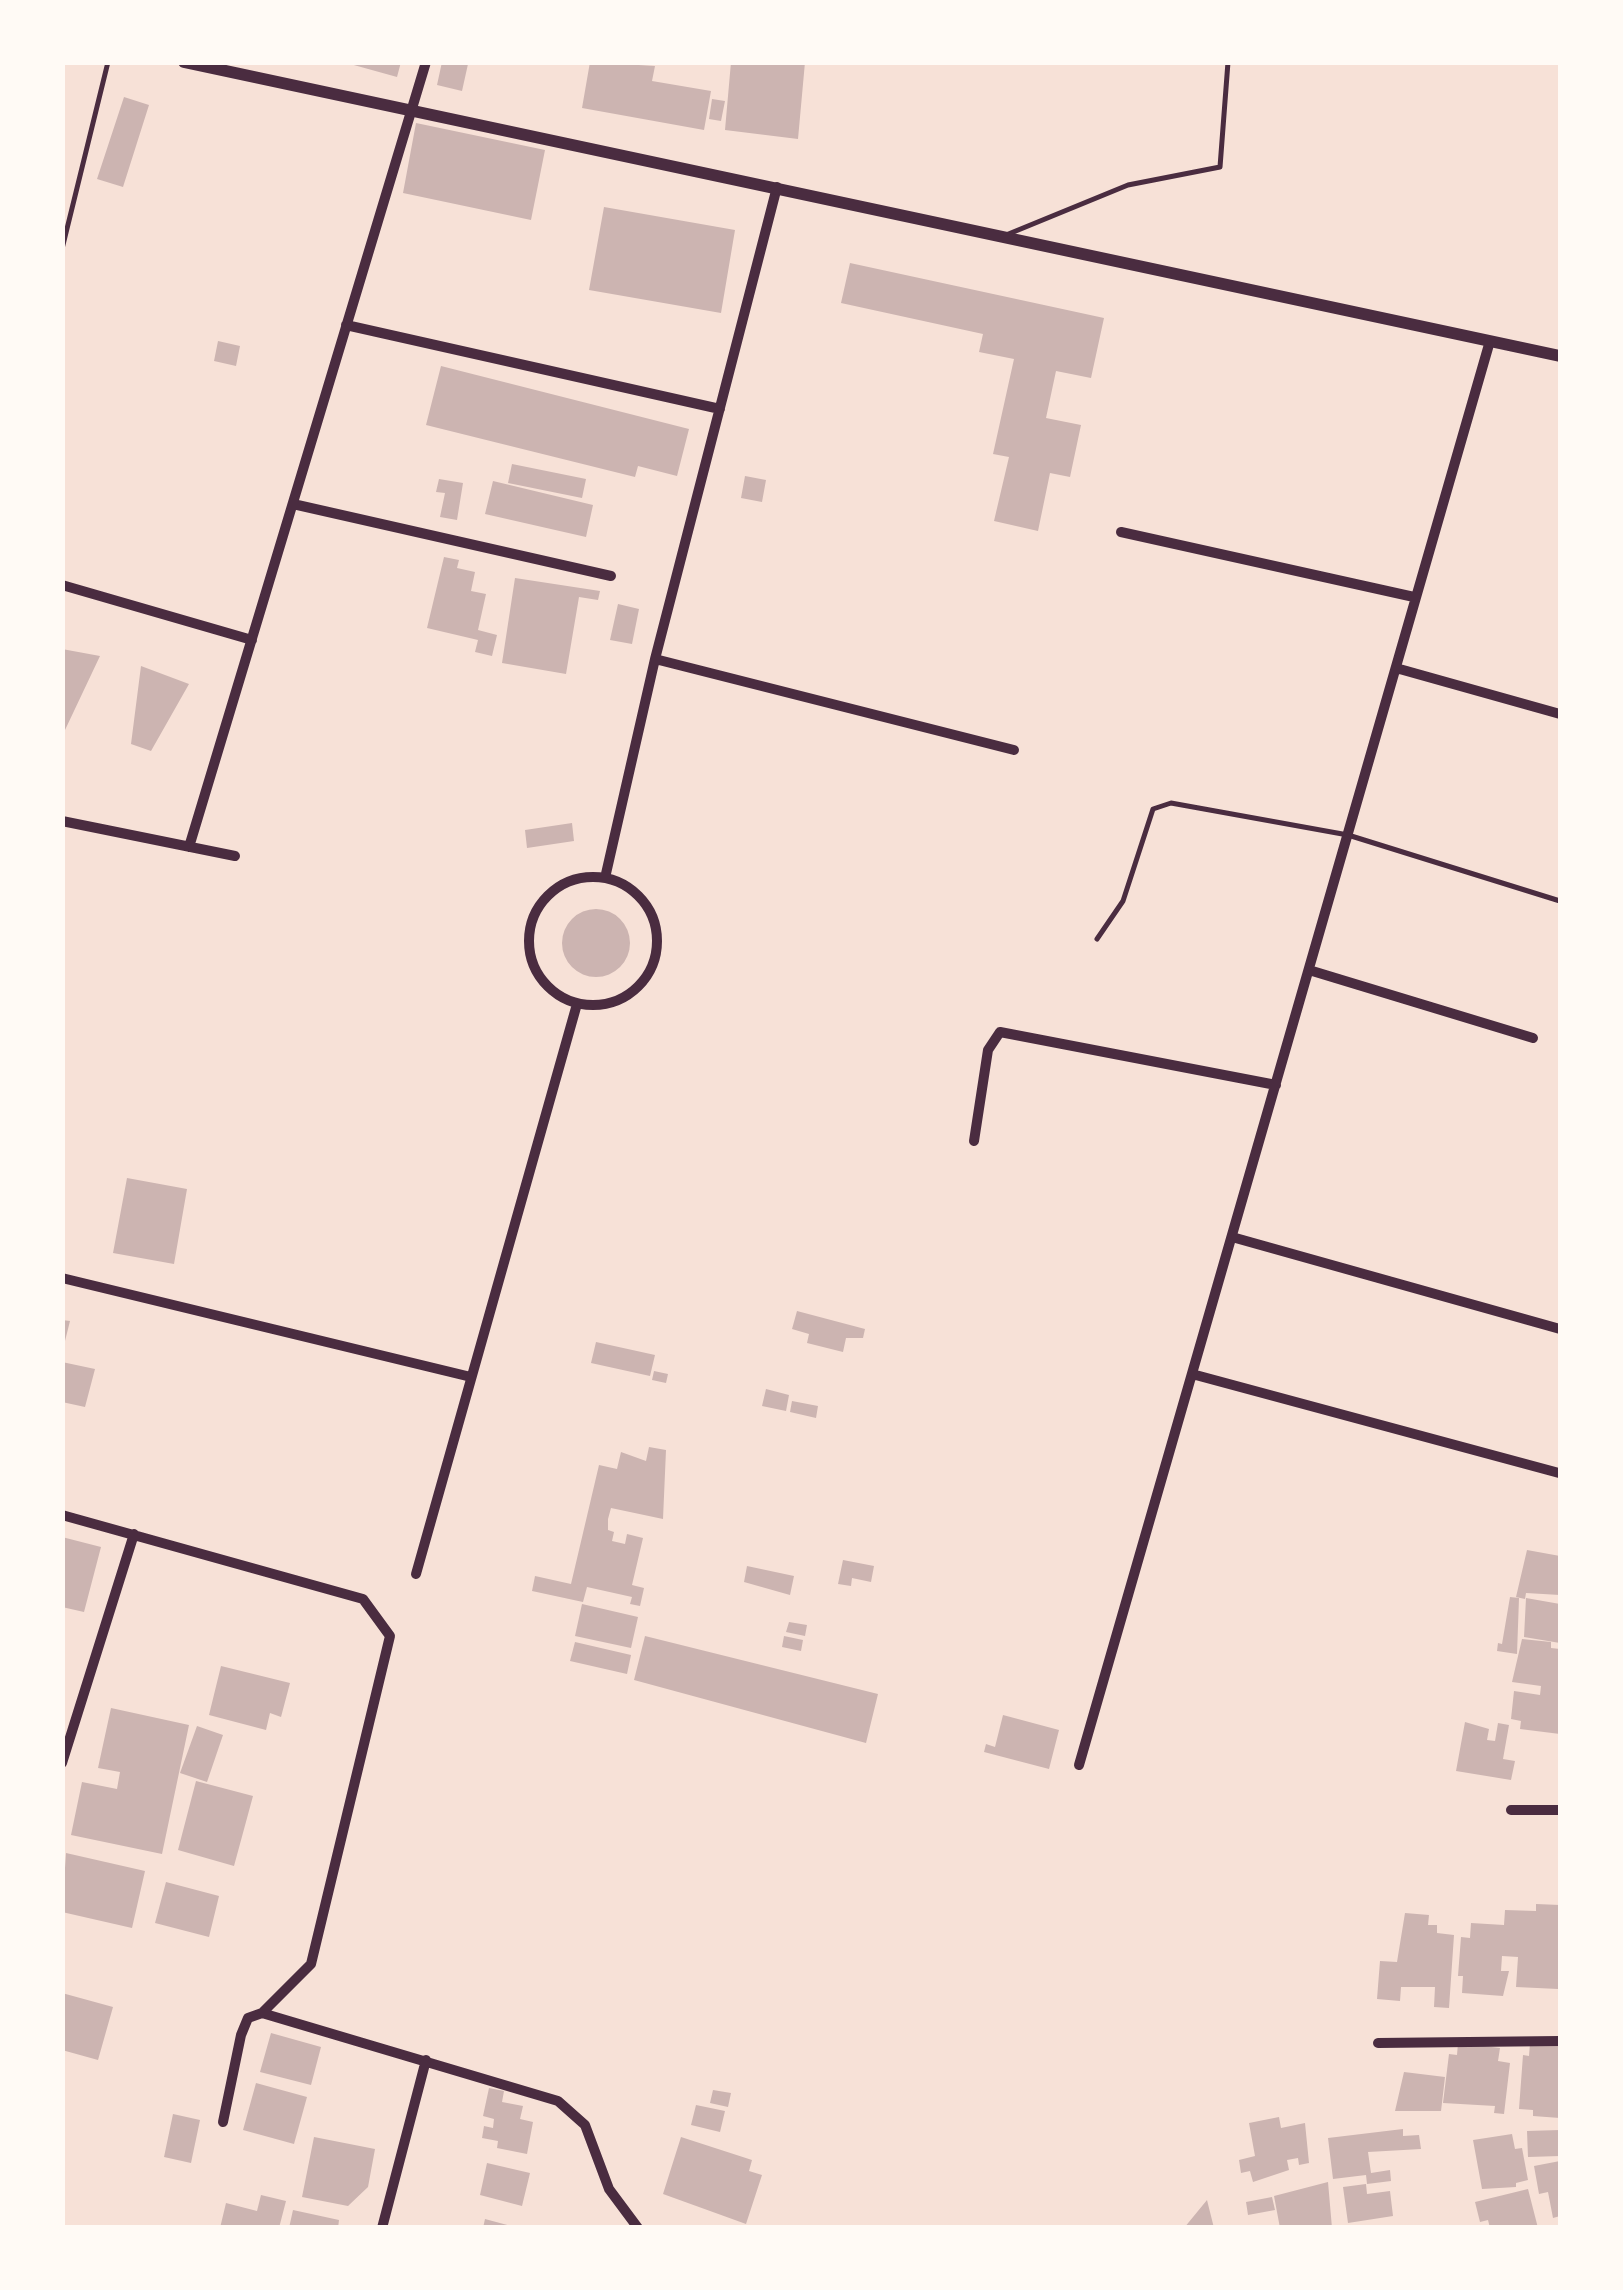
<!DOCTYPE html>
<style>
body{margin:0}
#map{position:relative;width:1623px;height:2290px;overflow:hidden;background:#f7e1d7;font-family:"Space Grotesk",sans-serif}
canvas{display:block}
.frame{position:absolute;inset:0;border:65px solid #fffaf5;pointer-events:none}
</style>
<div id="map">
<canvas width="1623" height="2290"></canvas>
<div class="frame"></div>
</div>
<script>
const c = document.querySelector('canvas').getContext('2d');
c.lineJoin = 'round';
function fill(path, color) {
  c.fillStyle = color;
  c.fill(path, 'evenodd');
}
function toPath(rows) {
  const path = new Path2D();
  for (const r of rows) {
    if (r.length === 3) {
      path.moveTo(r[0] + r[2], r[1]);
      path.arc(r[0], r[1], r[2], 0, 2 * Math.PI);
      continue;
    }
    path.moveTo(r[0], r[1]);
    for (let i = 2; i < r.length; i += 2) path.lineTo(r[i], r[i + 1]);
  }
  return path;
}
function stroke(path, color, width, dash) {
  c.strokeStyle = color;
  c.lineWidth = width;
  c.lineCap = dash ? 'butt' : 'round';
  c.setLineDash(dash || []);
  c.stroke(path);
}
fill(toPath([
 [343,62,401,62,397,77],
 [442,62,468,64,462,91,437,85],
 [590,62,655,66,652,81,711,91,704,130,582,108],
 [731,62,805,62,798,139,725,130],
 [124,97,149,105,123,187,97,179],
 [712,99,725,101,721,121,709,119],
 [416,123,545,150,531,220,403,193],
 [604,207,735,230,721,313,589,290],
 [850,263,1104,318,1091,378,1056,371,1046,418,1081,425,1070,477,1050,473,1038,531,994,521,1009,457,993,454,1014,359,979,352,983,334,841,303],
 [218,341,240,346,236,366,214,361],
 [441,366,689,429,677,476,638,466,635,477,426,425],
 [512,464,586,479,582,498,508,483],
 [745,476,766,480,762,502,741,498],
 [439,479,463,483,457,520,440,517,445,493,436,492],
 [493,481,593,505,586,537,485,514],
 [444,557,459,560,457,568,475,572,471,591,486,594,478,630,497,635,492,656,475,652,478,640,427,628],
 [515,578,600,591,598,600,579,597,566,674,502,663],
 [618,604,639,609,632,644,610,640],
 [62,649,100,656,65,730,62,729],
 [141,666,189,684,151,751,131,744],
 [572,823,574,841,527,848,525,830],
 [596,943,34],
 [127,1178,187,1189,174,1264,113,1253],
 [797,1311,865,1329,863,1338,846,1338,843,1352,807,1343,809,1334,792,1329],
 [62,1320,70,1321,64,1345,62,1345],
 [596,1342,655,1355,650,1376,591,1363],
 [62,1362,95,1369,85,1407,62,1402],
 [654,1371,668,1374,666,1383,652,1380],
 [766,1389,789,1395,786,1411,762,1406],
 [792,1401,818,1406,816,1418,790,1412],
 [649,1447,666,1450,663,1519,611,1508,608,1519,608,1530,614,1532,612,1541,625,1544,627,1534,643,1538,632,1585,644,1588,640,1606,630,1604,632,1597,587,1587,583,1602,532,1591,535,1576,571,1584,599,1465,617,1469,621,1452,646,1461],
 [62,1537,101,1547,84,1612,62,1607],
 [1527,1550,1560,1556,1560,1595,1526,1593,1525,1599,1516,1597],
 [843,1560,874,1566,871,1582,852,1578,851,1586,838,1584],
 [747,1566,794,1576,790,1595,744,1582],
 [1510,1597,1519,1598,1517,1654,1497,1651,1498,1643,1502,1644],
 [1526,1598,1560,1604,1560,1643,1524,1637],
 [582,1604,638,1617,631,1648,575,1636],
 [789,1622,807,1625,805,1636,786,1632],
 [645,1636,878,1694,866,1743,634,1680],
 [784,1636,803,1640,801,1651,782,1647],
 [1522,1639,1551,1642,1551,1648,1560,1649,1560,1734,1520,1729,1521,1721,1511,1719,1514,1691,1540,1695,1541,1686,1512,1682],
 [575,1642,631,1655,627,1674,570,1661],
 [221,1666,290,1683,281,1717,270,1713,266,1730,209,1715],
 [111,1708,189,1725,162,1854,71,1835,82,1782,117,1789,120,1772,98,1768],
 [1003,1715,1059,1730,1049,1769,984,1752,986,1744,995,1747],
 [1465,1722,1489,1729,1487,1740,1495,1741,1498,1723,1509,1725,1503,1759,1515,1761,1511,1780,1456,1771],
 [197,1726,223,1735,207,1782,180,1773],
 [196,1781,253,1796,234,1866,178,1850],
 [66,1853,145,1871,132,1928,62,1912],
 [166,1882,219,1896,209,1937,155,1923],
 [1536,1904,1560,1905,1558,1989,1516,1987,1518,1957,1502,1956,1501,1971,1509,1971,1503,1996,1462,1993,1463,1976,1458,1976,1461,1937,1470,1938,1471,1923,1504,1925,1505,1910,1536,1911],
 [1405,1913,1429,1915,1428,1925,1437,1925,1437,1933,1454,1935,1449,2008,1434,2007,1435,1987,1401,1987,1400,2001,1377,1999,1380,1961,1397,1962],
 [62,1993,113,2007,98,2060,62,2050],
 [271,2033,321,2047,311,2085,260,2072],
 [1458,2043,1500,2048,1498,2061,1510,2063,1504,2114,1494,2113,1495,2106,1443,2103,1449,2054,1457,2055],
 [1530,2043,1560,2045,1560,2118,1533,2116,1533,2110,1519,2109,1523,2055,1529,2056],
 [1404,2072,1445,2077,1441,2111,1395,2111],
 [256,2083,307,2097,294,2144,243,2130],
 [489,2088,504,2091,502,2102,523,2106,520,2119,533,2122,527,2154,497,2148,498,2141,482,2138,484,2126,493,2128,494,2119,483,2116],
 [713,2090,731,2093,728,2107,710,2103],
 [696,2105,725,2111,720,2132,691,2125],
 [173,2114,200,2120,191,2163,164,2157],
 [1279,2117,1281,2128,1305,2123,1309,2163,1299,2165,1298,2158,1287,2160,1289,2170,1253,2182,1250,2171,1241,2173,1239,2160,1255,2156,1249,2123],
 [1403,2129,1403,2136,1419,2135,1421,2149,1368,2152,1371,2173,1390,2170,1391,2181,1367,2184,1366,2175,1333,2179,1328,2138],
 [1560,2130,1560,2156,1528,2157,1527,2131],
 [1512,2134,1515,2149,1522,2148,1528,2180,1516,2183,1516,2187,1482,2189,1473,2140],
 [314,2137,375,2149,368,2187,348,2206,302,2197],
 [681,2137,752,2160,749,2171,762,2175,746,2224,663,2194],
 [1560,2161,1560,2216,1553,2218,1548,2192,1539,2194,1534,2166],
 [487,2163,530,2173,522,2206,480,2195],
 [1328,2182,1332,2228,1280,2228,1274,2196],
 [1366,2184,1367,2194,1390,2191,1393,2216,1348,2223,1343,2187],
 [1528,2189,1538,2228,1490,2228,1488,2220,1480,2222,1475,2202],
 [261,2195,286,2201,279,2228,220,2228,226,2203,257,2211],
 [1272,2197,1275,2210,1248,2215,1246,2202],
 [1207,2200,1214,2228,1184,2228],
 [293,2210,339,2220,338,2228,289,2228],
 [485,2219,511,2226,511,2228,483,2228]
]), '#ccb4b1');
stroke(toPath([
 [1006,235,1128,185,1220,167,1228,62],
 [62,249,108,62],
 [1097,939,1123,901,1153,809,1171,803,1348,835,1560,901]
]), '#4a2c40', 5);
stroke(toPath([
 [346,325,720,409],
 [293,504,611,576],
 [1121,532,1414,597],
 [62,585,252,640],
 [655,659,1014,750],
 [1396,668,1560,714],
 [62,821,235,856],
 [189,847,426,62],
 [593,941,64],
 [605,878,655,659,777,187],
 [1309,970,1533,1038],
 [974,1141,988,1050,1000,1032,1276,1085],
 [1232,1237,1560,1329],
 [62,1278,471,1377],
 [1192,1374,1559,1473],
 [62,1515,363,1599,390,1636,311,1964,262,2013],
 [416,1574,577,1004],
 [62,1763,134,1534],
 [1079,1765,1490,341],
 [1511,1810,1560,1810],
 [1378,2043,1560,2041],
 [223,2122,241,2035,248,2018,262,2013,558,2101,585,2125,609,2189,638,2228],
 [382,2228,426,2060]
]), '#4a2c40', 10);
stroke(toPath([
 [184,62,1560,356]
]), '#4a2c40', 12);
</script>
